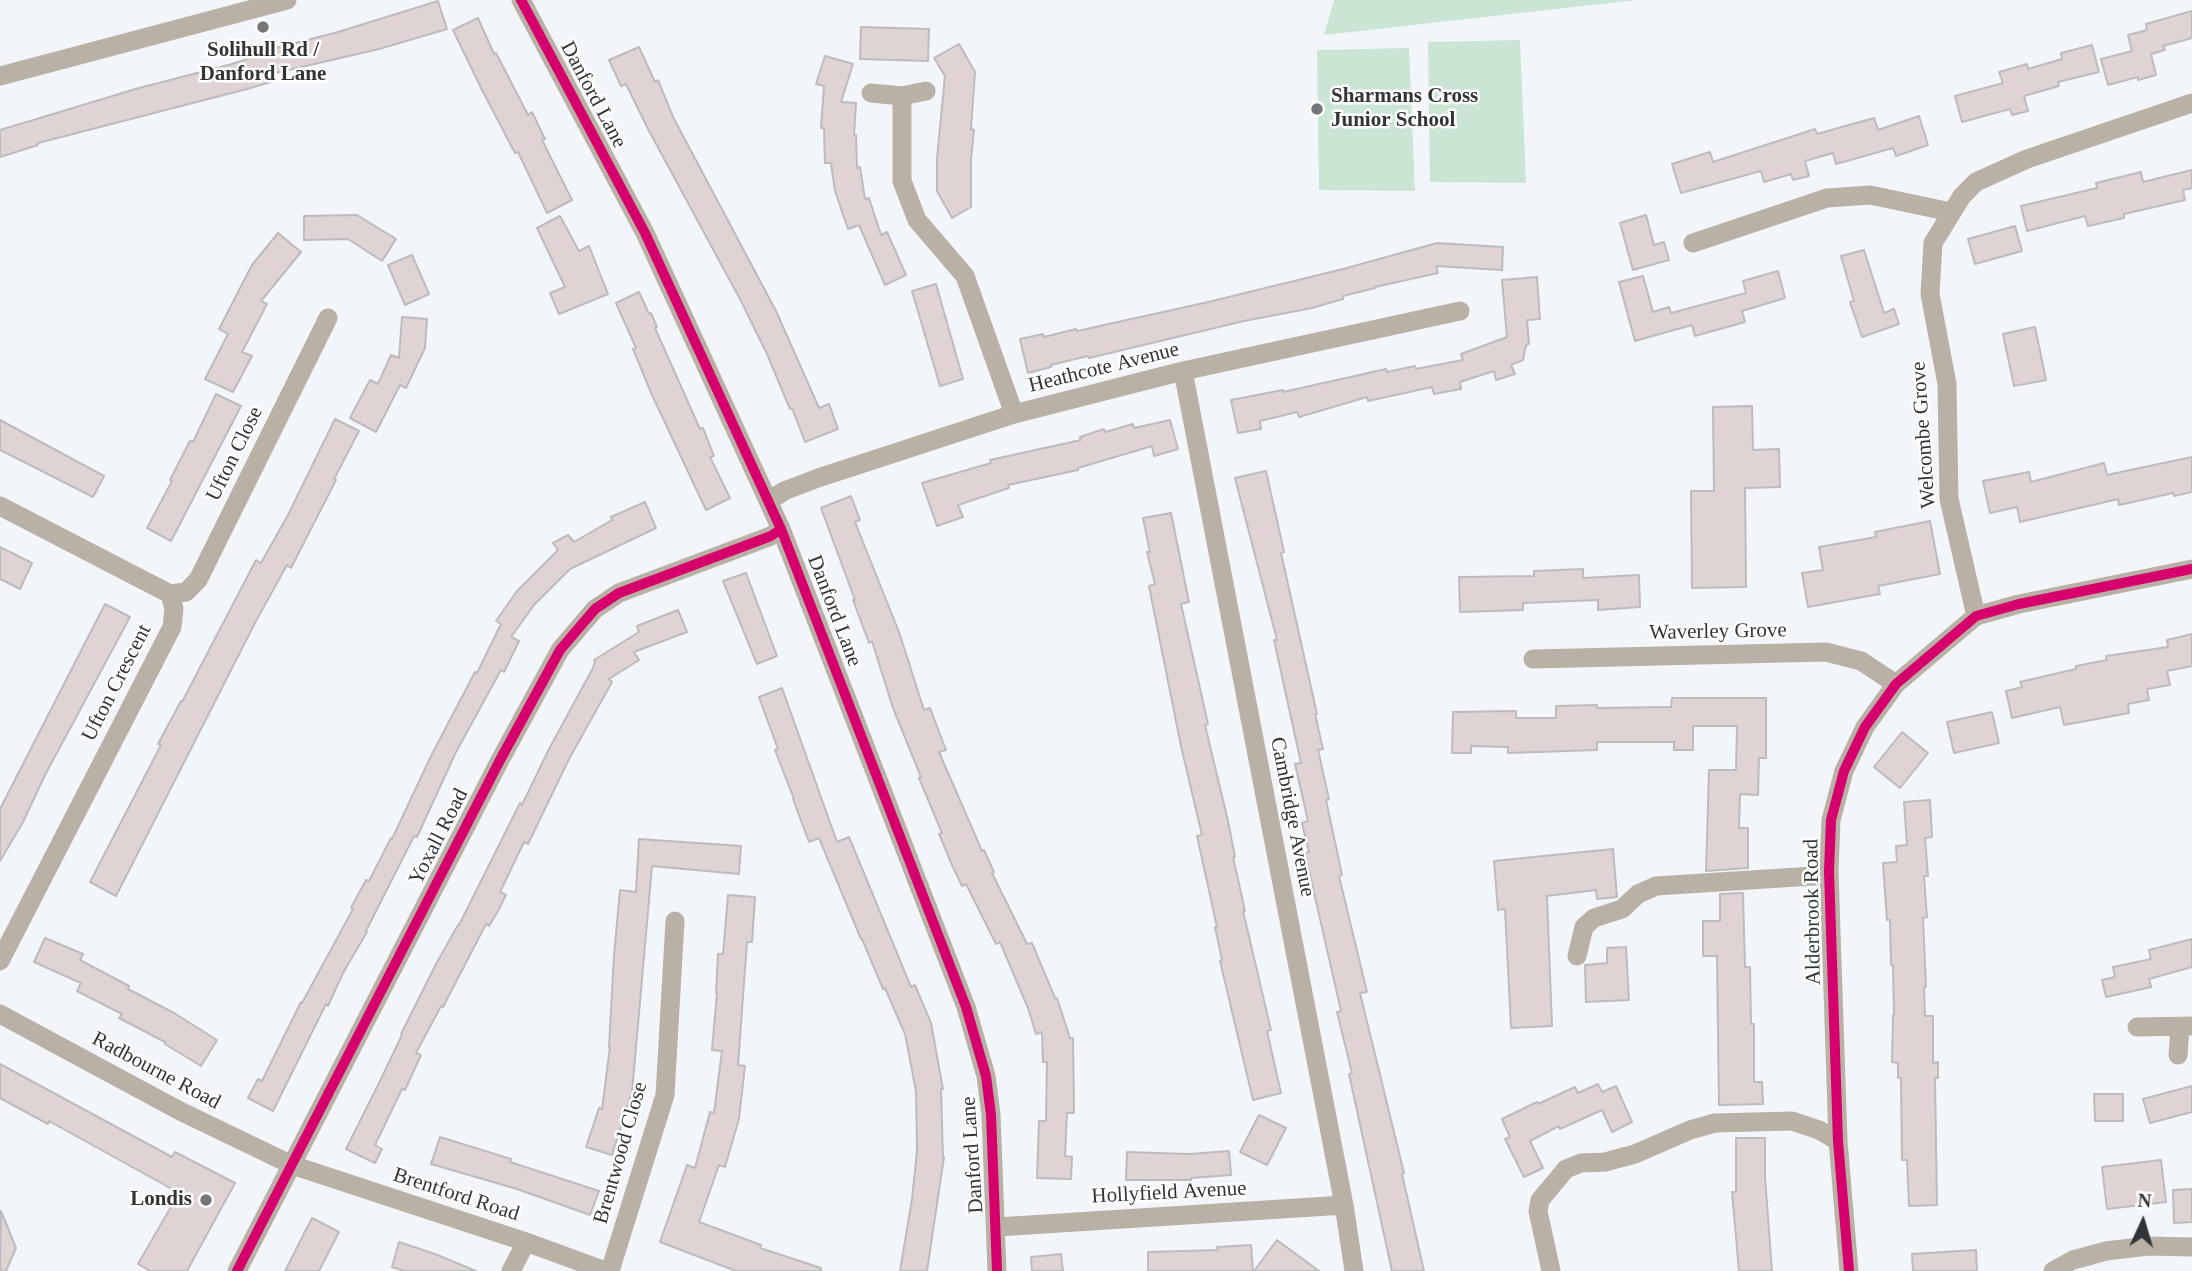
<!DOCTYPE html>
<style>
body{margin:0}
#map{position:relative;width:2192px;height:1271px;overflow:hidden;background:#f2f5fa;font-family:Georgia,serif}
canvas{display:block}
.north{position:absolute;left:2108px;top:1187px;width:70px;height:70px;-webkit-text-stroke:5px #fff;paint-order:stroke;rotate:4deg;font-size:19px;font-weight:700;line-height:28px;text-align:center;color:#313437}
.north::after{content:'';display:block;margin:auto;width:24px;height:32px;background:#313437;clip-path:polygon(50% 0,100% 100%,50% 72%,0 100%)}
</style>
<div id="map">
<canvas width="2192" height="1271"></canvas>
<div class="north">N</div>
</div>
<script>
const c = document.querySelector('canvas').getContext('2d');
c.lineJoin = 'round';
function fill(path, color) {
  c.fillStyle = color;
  c.fill(path, 'evenodd');
}
function toPath(rows) {
  const path = new Path2D();
  for (const r of rows) {
    path.moveTo(r[0], r[1]);
    for (let i = 2; i < r.length; i += 2) path.lineTo(r[i], r[i + 1]);
  }
  return path;
}
function stroke(path, color, width, dash) {
  c.strokeStyle = color;
  c.lineWidth = width;
  c.lineCap = dash ? 'butt' : 'round';
  c.setLineDash(dash || []);
  c.stroke(path);
}
function drawText(font, color, halo, rows, align = 'center') {
  c.font = font + ' Georgia,serif';
  c.lineWidth = 5;
  c.setLineDash([]);
  c.textBaseline = 'middle';
  c.strokeStyle = halo;
  c.fillStyle = color;
  for (const [text, x, y, turn = 0] of rows) {
    c.save();
    c.translate(x, y);
    c.rotate((+turn || 0) * Math.PI / 180);
    c.textAlign = isNaN(turn) ? turn : align;
    if (halo) c.strokeText(text, 0, 0);
    c.fillText(text, 0, 0);
    c.restore();
  }
}
fill(toPath([
 [1334,0,1637,0,1324,35],
 [1520,40,1526,183,1430,182,1428,42],
 [1409,48,1415,191,1319,190,1317,50]
]), '#cbe5d4');
const building = toPath([
 [438,1,447,29,379,49,271,74,274,81,247,89,38,143,38,145,0,157,0,130,139,88,232,64,272,51,272,49,338,32,438,1],
 [2192,11,2192,38,2163,46,2165,50,2151,54,2156,75,2138,80,2138,77,2108,85,2101,59,2132,51,2128,35,2147,30,2146,24,2192,11],
 [478,18,494,54,496,53,528,115,532,112,545,139,542,140,572,200,547,213,518,152,515,153,482,90,453,30,478,18],
 [861,27,929,29,928,61,860,59,861,27],
 [959,44,975,72,971,129,974,130,971,160,971,207,952,218,937,191,937,158,945,76,934,58,959,44],
 [2092,45,2099,72,2058,82,2059,86,2024,96,2028,111,2012,115,2010,109,1962,122,1955,96,2003,83,1999,72,2027,64,2028,69,2062,59,2061,53,2092,45],
 [639,47,655,82,658,80,673,117,776,311,819,408,829,404,838,429,805,442,792,408,790,409,767,354,741,301,648,129,626,84,621,86,609,60,639,47],
 [825,56,853,64,841,102,856,103,854,135,856,135,857,168,860,167,865,199,869,198,881,235,887,232,906,275,885,285,859,225,848,229,835,191,831,163,825,163,824,128,821,128,824,86,816,84,825,56],
 [1919,116,1928,145,1896,156,1893,148,1836,164,1833,153,1805,161,1809,176,1793,180,1791,174,1764,182,1761,171,1681,193,1672,164,1710,152,1713,162,1815,129,1817,134,1874,118,1878,130,1919,116],
 [2192,170,2192,188,2183,190,2185,200,2124,214,2124,218,2088,226,2085,216,2027,231,2021,206,2097,188,2096,183,2141,172,2143,182,2192,170],
 [357,215,396,239,382,261,348,239,304,240,304,216,357,215],
 [1646,215,1654,245,1664,242,1669,260,1633,270,1620,223,1646,215],
 [560,216,579,251,589,246,608,294,559,314,550,293,565,287,537,228,560,216],
 [2015,226,2022,251,1975,264,1968,239,2015,226],
 [278,233,301,252,261,301,267,304,242,352,252,356,233,392,205,379,228,334,219,329,252,265,278,233],
 [1437,243,1503,247,1502,270,1436,266,1438,273,1375,287,1375,288,1343,296,1343,299,1312,308,1244,321,1089,358,1088,356,1051,365,1051,367,1028,373,1020,339,1043,334,1044,337,1076,329,1077,331,1204,303,1343,269,1437,243],
 [1864,250,1884,313,1894,309,1899,324,1862,337,1850,302,1854,301,1841,256,1864,250],
 [412,255,429,294,405,305,388,265,412,255],
 [1778,271,1785,298,1742,311,1745,322,1695,336,1692,325,1635,341,1619,282,1643,276,1653,312,1669,307,1671,313,1746,293,1743,281,1778,271],
 [1537,277,1540,319,1527,320,1529,344,1526,345,1523,360,1511,365,1515,374,1496,380,1494,371,1460,382,1461,389,1434,394,1432,387,1368,401,1367,397,1299,417,1297,412,1260,421,1261,429,1238,433,1231,400,1283,390,1283,392,1386,369,1387,372,1415,366,1416,369,1463,360,1461,354,1507,337,1502,280,1537,277],
 [936,284,963,379,940,386,912,291,936,284],
 [639,292,649,314,651,313,657,327,655,328,700,429,703,428,714,456,710,457,730,498,706,510,652,395,633,349,636,348,616,303,639,292],
 [402,317,427,319,425,348,406,388,400,385,376,432,350,418,370,380,378,384,391,355,399,358,402,317],
 [2035,327,2046,380,2014,386,2003,334,2035,327],
 [216,394,241,406,171,541,147,528,172,481,170,480,190,441,193,442,216,394],
 [1752,406,1753,450,1779,449,1780,487,1745,488,1746,587,1692,588,1691,491,1714,491,1713,407,1752,406],
 [335,419,359,431,334,479,336,480,291,568,287,565,257,619,116,896,90,882,161,745,158,744,181,701,182,702,256,560,261,563,288,515,335,419],
 [0,420,104,476,93,497,0,450,0,420],
 [1170,420,1178,449,1154,456,1152,446,1078,468,1078,470,1008,485,1009,488,958,505,963,517,937,526,922,483,991,463,990,460,1081,440,1080,437,1104,429,1105,432,1133,424,1134,428,1170,420],
 [2192,457,2192,492,2174,496,2173,493,2119,505,2118,499,2020,522,2017,507,1990,513,1983,481,2029,472,2031,482,2104,463,2107,475,2192,457],
 [1266,471,1284,552,1281,553,1317,714,1315,714,1323,749,1318,750,1329,799,1326,800,1342,875,1339,876,1367,992,1360,993,1404,1173,1402,1174,1424,1271,1392,1271,1349,1074,1352,1073,1337,1012,1341,1011,1305,853,1309,852,1302,823,1308,821,1295,764,1301,763,1274,640,1277,640,1235,478,1266,471],
 [851,496,860,520,855,522,899,632,924,710,930,708,946,750,939,752,982,851,984,850,994,872,992,873,1027,944,1032,943,1055,998,1057,998,1070,1038,1073,1038,1074,1113,1067,1113,1065,1156,1072,1157,1071,1179,1037,1178,1039,1121,1046,1121,1047,1062,1043,1062,1042,1032,1036,1034,1028,1008,1000,942,996,944,966,884,962,886,952,865,939,834,942,833,919,778,921,777,893,708,872,641,869,643,853,600,855,600,821,508,851,496],
 [645,502,656,528,570,569,534,605,511,637,519,641,504,672,501,670,456,752,417,837,414,836,366,931,367,932,343,973,328,1006,326,1004,273,1111,248,1098,258,1079,262,1081,301,1002,302,1003,353,909,351,908,366,880,369,881,391,838,392,839,431,756,475,672,477,673,501,624,496,621,517,591,558,550,553,543,568,535,574,542,612,520,611,517,645,502],
 [1171,513,1189,602,1181,604,1208,724,1205,725,1228,821,1235,857,1233,857,1245,911,1243,911,1271,1030,1267,1031,1281,1093,1253,1100,1220,961,1222,960,1215,927,1217,927,1197,836,1202,835,1181,746,1149,586,1155,584,1147,552,1150,552,1143,518,1171,513],
 [1930,521,1940,574,1878,586,1880,594,1808,607,1802,573,1823,570,1819,547,1876,537,1875,532,1930,521],
 [0,547,32,563,20,589,0,579,0,547],
 [1583,569,1583,578,1639,575,1640,607,1598,610,1598,600,1523,603,1523,610,1460,612,1459,577,1534,576,1534,571,1583,569],
 [746,573,777,656,757,664,723,581,746,573],
 [105,604,130,617,45,775,23,822,0,861,0,809,105,604],
 [678,610,687,632,634,652,639,660,609,679,612,682,569,759,528,844,524,842,500,892,506,895,498,911,489,926,486,924,443,1007,441,1006,416,1053,421,1055,405,1090,402,1089,375,1145,382,1149,375,1163,346,1149,379,1083,402,1035,401,1034,436,964,458,925,459,925,520,803,522,805,549,749,593,668,595,662,594,660,639,632,637,626,678,610],
 [2192,634,2192,666,2167,671,2170,685,2147,689,2149,700,2128,704,2129,713,2064,725,2060,707,2012,718,2006,691,2022,687,2020,682,2076,669,2076,666,2107,660,2106,656,2168,647,2167,640,2192,634],
 [782,688,837,842,849,837,911,987,915,985,931,1023,943,1089,941,1089,943,1157,944,1157,927,1271,900,1271,912,1199,917,1151,916,1091,905,1034,885,988,883,989,862,939,861,939,819,838,809,842,793,799,794,799,775,750,778,749,759,697,782,688],
 [1672,698,1766,698,1766,758,1759,758,1758,795,1740,794,1739,828,1748,828,1748,868,1706,871,1709,770,1736,770,1737,726,1693,726,1693,750,1674,750,1674,742,1597,742,1597,750,1508,753,1508,747,1471,746,1471,753,1452,753,1453,712,1516,711,1516,718,1556,718,1556,706,1597,705,1597,708,1671,707,1672,698],
 [1992,712,1999,743,1954,753,1947,722,1992,712],
 [1902,732,1928,753,1900,788,1874,767,1902,732],
 [1930,800,1932,837,1925,838,1928,876,1924,876,1927,917,1923,918,1926,987,1924,987,1925,1016,1933,1016,1933,1063,1938,1062,1938,1078,1935,1078,1937,1205,1909,1206,1907,1160,1902,1160,1901,1078,1898,1078,1898,1063,1892,1062,1893,1015,1894,1015,1893,965,1891,965,1890,920,1887,920,1883,863,1897,862,1896,846,1907,845,1904,802,1930,800],
 [639,839,741,846,739,874,652,866,632,1092,612,1155,586,1147,599,1108,602,1109,610,1047,609,1047,614,955,620,890,636,892,639,839],
 [1613,849,1617,897,1597,899,1596,890,1547,896,1552,1026,1511,1028,1505,909,1498,910,1494,861,1613,849],
 [1743,893,1745,967,1750,967,1751,1024,1754,1024,1754,1082,1762,1082,1763,1104,1719,1105,1717,956,1703,956,1703,921,1720,921,1720,894,1743,893],
 [728,895,755,897,752,942,747,942,738,1065,745,1066,739,1119,725,1167,719,1165,699,1222,761,1245,760,1248,821,1268,821,1271,736,1271,660,1242,687,1165,695,1168,710,1112,714,1113,722,1051,712,1050,717,993,716,993,718,954,723,954,728,895],
 [45,938,83,954,80,960,129,986,128,989,174,1013,217,1040,201,1066,165,1044,165,1042,119,1018,122,1014,77,991,81,983,34,962,45,938],
 [2192,939,2192,967,2149,979,2151,987,2106,997,2102,980,2115,977,2113,967,2151,959,2149,950,2192,939],
 [1626,947,1629,1000,1586,1002,1585,965,1607,963,1607,948,1626,947],
 [0,1064,172,1157,175,1152,235,1183,187,1271,150,1271,138,1264,179,1193,49,1121,48,1124,0,1098,0,1064],
 [1598,1084,1602,1092,1616,1086,1632,1122,1612,1132,1602,1110,1560,1129,1559,1126,1530,1141,1543,1168,1524,1177,1505,1139,1510,1137,1502,1119,1537,1102,1538,1104,1575,1087,1578,1093,1598,1084],
 [2192,1086,2192,1112,2150,1123,2143,1099,2192,1086],
 [2094,1094,2123,1094,2123,1121,2095,1121,2094,1094],
 [1259,1115,1286,1128,1267,1165,1240,1152,1259,1115],
 [440,1137,511,1159,510,1162,599,1191,590,1215,517,1189,431,1164,440,1137],
 [1736,1138,1765,1138,1765,1177,1772,1271,1739,1271,1732,1192,1736,1192,1736,1138],
 [1229,1151,1231,1175,1191,1178,1191,1180,1126,1180,1127,1152,1189,1154,1229,1151],
 [2161,1160,2166,1202,2107,1209,2102,1167,2161,1160],
 [2192,1189,2192,1222,2174,1223,2173,1190,2192,1189],
 [1,1211,16,1248,6,1271,0,1271,1,1211],
 [312,1218,339,1232,319,1271,285,1271,312,1218],
 [1277,1240,1319,1271,1254,1271,1277,1240],
 [399,1242,435,1254,476,1271,404,1271,392,1267,399,1242],
 [1251,1245,1253,1271,1148,1271,1148,1252,1218,1250,1217,1247,1251,1245],
 [1976,1250,1977,1271,1913,1271,1912,1254,1976,1250],
 [1061,1254,1063,1271,1032,1271,1031,1257,1061,1254]
]);
fill(building, '#dfd3d3');
stroke(building, '#bcbbbe', 2);
stroke(toPath([
 [521,0,645,233,781,529,966,1007,986,1076,991,1115,997,1271],
 [0,76,287,0],
 [871,93,902,96,926,91],
 [902,96,902,181,917,220,965,276,1014,414],
 [1693,243,1827,198,1870,195,1951,212],
 [1183,371,1344,1205,1354,1271],
 [769,501,784,491,818,478,1014,414,1183,371,1460,311],
 [0,506,170,594,174,609,172,627,0,961],
 [170,594,186,592,198,580,328,318],
 [1976,616,1949,499,1947,384,1930,294,1933,243,1962,196,1976,182,2027,159,2192,103],
 [1533,659,1826,652,1861,661,1896,684],
 [1577,956,1584,927,1594,918,1622,909,1638,894,1656,886,1829,875],
 [0,1014,180,1111,292,1165,526,1242,605,1271],
 [2137,1027,2192,1026],
 [2178,1055,2180,1027],
 [997,1227,1344,1205],
 [237,1271,499,762,560,650,595,609,619,593,771,536,781,529],
 [511,1271,526,1242],
 [610,1271,665,1095,675,921],
 [1551,1271,1538,1211,1540,1200,1566,1169,1581,1163,1605,1162,1635,1154,1690,1130,1715,1123,1792,1121,1819,1130,1838,1141],
 [1849,1271,1838,1141,1829,871,1831,820,1844,771,1865,727,1896,684,1976,616,2019,604,2192,569],
 [2053,1271,2073,1260,2106,1251,2148,1246,2192,1247]
]), '#bab1a6', 19);
stroke(toPath([
 [521,0,645,233,781,529,966,1007,986,1076,991,1115,997,1271],
 [237,1271,499,762,560,650,595,609,619,593,771,536,781,529],
 [1849,1271,1838,1141,1829,871,1831,820,1844,771,1865,727,1896,684,1976,616,2019,604,2192,569]
]), '#d6006c', 10);
for (const [x, y, r, color] of [
 [263,27,7,"#75787b"],
 [1317,109,7,"#75787b"],
 [206,1200,7,"#75787b"]
]) {
  const dot = new Path2D();
  dot.arc(x, y, r, 0, 2 * Math.PI);
  c.fillStyle = color;
  c.fill(dot);
  stroke(dot, '#fff', 2.5);
}
drawText('bold 21px', '#313437', '#fff', [
 ["Solihull Rd /",263,51],
 ["Danford Lane",263,75],
 ["Sharmans Cross",1331,97,"left"],
 ["Junior School",1331,121,"left"],
 ["Londis",192,1200,"right"]
]);
drawText('21px', '#313437', '#fff', [
 ["Danford Lane",593,95,62],
 ["Heathcote Avenue",1104,368,-14],
 ["Welcombe Grove",1924,435,-94],
 ["Ufton Close",235,454,-64],
 ["Danford Lane",834,611,69],
 ["Waverley Grove",1718,632,-1],
 ["Ufton Crescent",117,683,-63],
 ["Cambridge Avenue",1292,817,79],
 ["Yoxall Road",439,837,-63],
 ["Alderbrook Road",1813,912,-91],
 ["Radbourne Road",156,1071,28],
 ["Brentwood Close",621,1153,-74],
 ["Danford Lane",973,1155,-94],
 ["Hollyfield Avenue",1169,1193,-3],
 ["Brentford Road",456,1195,18]
]);
</script>
